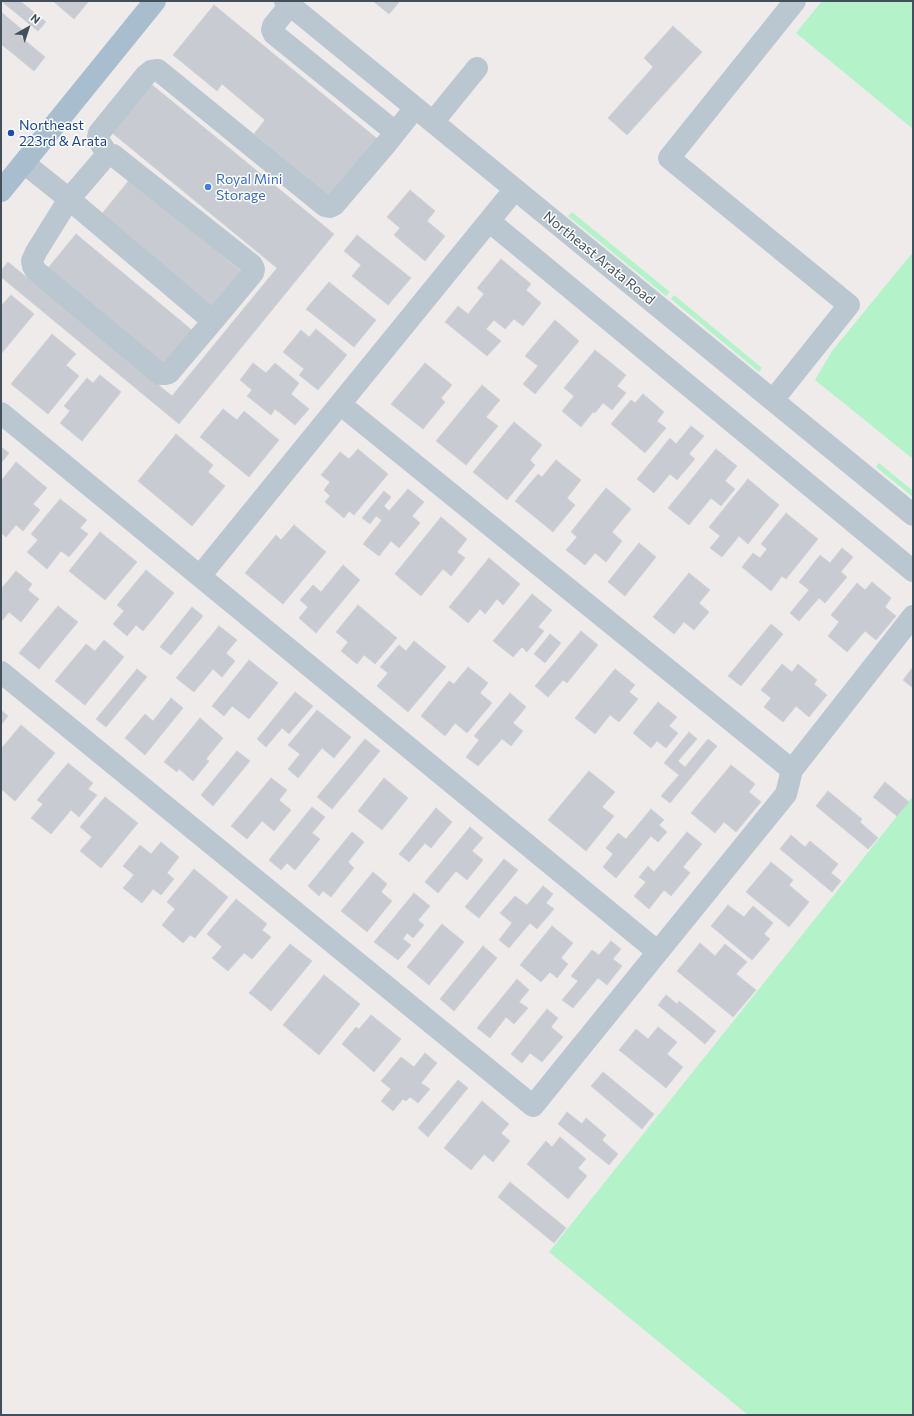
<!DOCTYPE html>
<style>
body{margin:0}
#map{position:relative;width:914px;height:1416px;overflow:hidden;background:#efebeb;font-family:Commissioner,sans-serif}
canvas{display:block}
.frame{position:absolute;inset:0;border:2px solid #43505b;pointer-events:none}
.north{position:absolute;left:8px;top:8px;width:40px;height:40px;-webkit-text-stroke:3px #fff;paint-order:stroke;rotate:39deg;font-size:11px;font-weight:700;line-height:16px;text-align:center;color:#43505b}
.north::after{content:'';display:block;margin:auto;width:14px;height:18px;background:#43505b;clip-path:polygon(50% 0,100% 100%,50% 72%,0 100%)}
</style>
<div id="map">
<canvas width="914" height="1416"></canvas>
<div class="frame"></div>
<div class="north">N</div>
</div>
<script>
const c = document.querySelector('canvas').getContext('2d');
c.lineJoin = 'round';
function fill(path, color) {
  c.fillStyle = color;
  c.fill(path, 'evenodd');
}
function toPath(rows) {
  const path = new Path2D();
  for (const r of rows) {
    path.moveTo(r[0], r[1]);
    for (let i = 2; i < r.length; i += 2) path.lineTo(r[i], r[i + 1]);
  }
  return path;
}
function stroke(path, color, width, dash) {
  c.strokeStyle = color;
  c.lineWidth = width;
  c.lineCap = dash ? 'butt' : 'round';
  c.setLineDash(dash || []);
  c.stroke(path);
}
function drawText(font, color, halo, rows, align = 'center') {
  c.font = font + ' Commissioner,sans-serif';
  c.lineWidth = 3;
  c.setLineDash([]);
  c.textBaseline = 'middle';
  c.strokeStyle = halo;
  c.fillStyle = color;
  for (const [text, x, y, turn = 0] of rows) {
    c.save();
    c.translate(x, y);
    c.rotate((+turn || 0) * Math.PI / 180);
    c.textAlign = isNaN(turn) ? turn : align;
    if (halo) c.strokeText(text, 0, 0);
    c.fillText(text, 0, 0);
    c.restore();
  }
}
fill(toPath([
 [822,1,913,1,913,129,796,33],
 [572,212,670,292,666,296,568,216],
 [913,252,913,459,815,380,832,351],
 [674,295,762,368,759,372,671,299],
 [879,463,913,491,913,497,876,467],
 [913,796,913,1415,748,1415,549,1252]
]), '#b4f2c9');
const building = toPath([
 [1,1,20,1,46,22,38,31,1,1],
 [53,1,89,1,74,19,53,1],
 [373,1,400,1,389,14,373,1],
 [214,5,380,141,333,199,254,134,265,120,222,84,217,91,173,55,214,5],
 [1,12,25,32,21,37,45,57,34,71,1,44,1,12],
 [673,26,702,52,627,135,608,118,653,67,644,58,673,26],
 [151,84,334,234,179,424,1,277,1,271,8,262,172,396,277,268,111,132,151,84],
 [130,179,242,272,213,307,101,215,130,179],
 [410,190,435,211,427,221,445,236,425,261,394,235,400,228,387,217,410,190],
 [76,234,193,331,165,365,48,268,76,234],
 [357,235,411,278,388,305,352,276,361,265,344,251,357,235],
 [501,259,531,284,526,290,541,303,523,326,514,319,505,329,494,320,486,329,501,341,487,356,445,322,458,306,468,314,484,294,477,288,501,259],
 [329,282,376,320,354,347,306,309,329,282],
 [11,295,34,314,1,354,1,306,11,295],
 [555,320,579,341,535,394,523,384,538,366,525,356,555,320],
 [316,329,347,355,318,390,299,375,304,369,283,352,301,330,309,337,316,329],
 [52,334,76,354,66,365,79,376,48,414,11,384,52,334],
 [595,350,626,375,617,386,626,393,612,410,603,403,595,413,593,412,581,427,562,411,574,396,564,388,595,350],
 [253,363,266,373,275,363,299,383,291,394,309,409,295,425,275,409,271,415,247,396,252,390,240,380,253,363],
 [425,363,452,385,441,398,445,402,423,429,391,404,425,363],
 [100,375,121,392,82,441,60,423,70,411,64,406,87,378,93,383,100,375],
 [482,385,500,400,486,417,498,426,466,465,436,441,482,385],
 [643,394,664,412,657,421,666,428,645,453,611,424,631,400,635,403,643,394],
 [223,409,237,420,244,411,279,440,249,477,200,437,223,409],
 [514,422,542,445,530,460,535,465,507,500,473,472,514,422],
 [691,426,704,436,689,454,695,459,677,480,670,474,654,493,637,479,670,438,676,444,691,426],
 [176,434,213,465,208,472,225,486,192,526,138,481,176,434],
 [1,447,9,453,1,463,1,447],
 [358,449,388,474,354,515,349,511,344,518,325,502,330,496,324,490,330,482,321,475,340,452,349,459,358,449],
 [716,449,737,466,725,481,735,489,721,506,711,498,689,525,668,508,716,449],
 [556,460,581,480,567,498,575,505,553,532,515,501,538,474,542,477,556,460],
 [16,462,47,488,33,504,40,510,23,531,16,525,6,537,1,533,1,481,16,462],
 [748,479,779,505,748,544,739,536,722,557,710,548,720,536,709,527,748,479],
 [606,488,631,509,612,532,622,541,606,562,595,553,585,565,566,550,577,537,571,532,606,488],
 [408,489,424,502,412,516,420,523,399,548,391,541,379,556,363,544,382,520,376,516,370,524,362,518,384,491,391,497,384,506,389,511,408,489],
 [60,499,87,520,80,528,88,534,69,557,61,551,47,569,27,552,38,540,31,534,60,499],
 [786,513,818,539,786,579,782,576,771,591,742,567,753,553,760,558,767,549,761,544,786,513],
 [441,517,467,539,457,552,465,558,451,576,443,569,421,596,395,574,441,517],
 [294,525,326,552,283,604,245,573,276,535,281,540,294,525],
 [100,532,137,562,105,600,69,571,100,532],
 [639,543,656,557,625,596,608,582,639,543],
 [842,548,853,557,841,572,847,577,825,603,819,598,799,621,790,613,809,590,799,582,820,555,830,563,842,548],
 [489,558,520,584,503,605,497,599,485,614,480,609,468,623,449,607,489,558],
 [343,565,360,580,316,633,299,618,308,607,300,600,313,585,321,592,343,565],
 [146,570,174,593,143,631,136,625,127,636,113,624,124,611,117,605,146,570],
 [16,571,32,584,28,590,39,599,21,622,9,612,1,622,1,587,2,588,16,571],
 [689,573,710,590,699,603,709,612,694,630,684,622,674,634,653,617,689,573],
 [872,582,891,598,885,607,896,616,876,640,865,631,847,652,828,636,839,622,831,615,857,583,865,590,872,582],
 [532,594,552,610,538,627,544,631,527,652,522,647,513,657,493,641,532,594],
 [358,605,397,638,375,664,364,655,357,664,341,651,348,642,336,632,358,605],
 [58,606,78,622,39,669,19,653,58,606],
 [192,607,203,616,171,655,160,647,192,607],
 [771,624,783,634,741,686,728,676,771,624],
 [219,626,237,640,226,653,235,661,222,677,213,669,194,692,176,678,219,626],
 [581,631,598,645,567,683,563,680,548,697,535,686,581,631],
 [550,634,561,643,545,663,534,654,550,634],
 [104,640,124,657,85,705,55,681,86,644,95,651,104,640],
 [414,641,446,667,408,712,377,686,388,673,380,667,399,645,406,651,414,641],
 [249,660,278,683,249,719,232,706,224,716,212,706,249,660],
 [782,664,792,672,798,664,817,680,814,684,827,695,809,717,796,706,783,722,764,707,771,698,761,690,782,664],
 [468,667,488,683,480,693,492,703,467,733,455,723,445,736,421,716,449,681,454,684,468,667],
 [913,667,913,688,903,680,913,667],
 [137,669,147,677,106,727,96,719,137,669],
 [615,669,635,685,629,692,638,699,619,722,610,715,595,734,575,718,615,669],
 [295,692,313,706,289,734,282,728,266,747,257,739,295,692],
 [510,693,526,707,513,723,523,731,511,746,501,738,502,739,478,766,466,757,479,740,474,736,510,693],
 [171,698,183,708,145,755,125,738,145,714,153,721,171,698],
 [658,702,677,717,669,726,678,733,666,748,657,741,651,748,633,733,658,702],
 [1,710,8,716,1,725,1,710],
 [317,710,351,737,334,758,322,748,298,778,288,769,300,754,288,745,317,710],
 [200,718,223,738,206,759,209,761,193,781,179,769,177,772,164,762,200,718],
 [21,725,55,753,15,801,1,789,1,749,21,725],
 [689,732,697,739,678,761,685,767,708,739,717,746,670,803,661,796,679,775,664,763,689,732],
 [365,739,380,751,332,809,317,797,365,739],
 [237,751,250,761,213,806,201,795,237,751],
 [68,763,93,783,88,789,97,795,79,817,71,810,51,834,31,818,43,804,37,800,68,763],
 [731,765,755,784,749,792,761,802,736,832,724,822,715,833,691,813,731,765],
 [589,771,615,792,602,807,614,816,586,851,548,820,589,771],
 [271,778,287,790,279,800,291,810,274,831,262,821,247,839,231,826,271,778],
 [384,778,408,798,382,830,358,811,384,778],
 [885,782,909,802,897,816,873,797,885,782],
 [828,791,862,819,860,822,878,838,868,849,816,806,828,791],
 [105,797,138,823,101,868,80,851,92,837,80,827,105,797],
 [312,807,325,817,312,833,320,839,295,870,287,863,281,870,269,860,312,807],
 [436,808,452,822,431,848,425,843,409,862,399,854,436,808],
 [651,809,664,820,659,825,667,832,658,842,651,836,616,878,603,867,613,854,606,848,618,833,626,839,651,809],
 [470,827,483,838,472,851,483,860,467,880,456,871,438,893,425,882,470,827],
 [352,832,364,842,348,862,354,868,331,897,323,891,319,896,308,886,352,832],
 [687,832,702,844,683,867,690,873,671,896,664,890,649,909,634,896,646,882,639,877,648,866,654,872,687,832],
 [791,835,805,847,810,841,838,864,831,873,841,881,832,892,780,849,791,835],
 [161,842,179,857,167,873,174,879,161,895,153,889,142,903,123,888,134,875,123,866,140,845,151,854,161,842],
 [504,859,518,870,479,918,465,907,504,859],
 [771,862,793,880,789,885,809,902,789,927,746,892,771,862],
 [194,869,228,897,195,938,190,935,183,943,162,925,175,909,167,902,194,869],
 [373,872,387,884,381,892,392,901,367,932,341,911,373,872],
 [543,886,553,894,546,903,554,909,537,929,530,923,509,948,499,940,512,923,500,913,515,896,527,905,543,886],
 [414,893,430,906,418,920,424,925,413,938,407,933,403,939,411,945,398,960,374,942,414,893],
 [236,899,267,924,262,930,271,937,252,959,244,953,228,971,212,958,222,947,207,934,236,899],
 [728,905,744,917,753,906,773,923,764,934,770,939,752,960,711,926,728,905],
 [442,924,464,942,429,985,407,967,442,924],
 [552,926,573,943,561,958,568,964,557,978,550,972,541,982,520,965,552,926],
 [611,941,621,949,613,959,622,966,607,985,598,978,573,1008,562,1000,578,981,571,976,592,950,599,955,611,941],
 [700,943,715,956,725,944,747,962,736,974,756,990,733,1017,677,971,700,943],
 [290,944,312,961,271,1011,249,993,290,944],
 [483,946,497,958,454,1011,440,999,483,946],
 [324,975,360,1004,319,1055,283,1025,324,975],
 [517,979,529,990,519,1002,528,1008,514,1024,506,1017,490,1038,477,1028,517,979],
 [666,995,677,1004,679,1001,716,1031,705,1044,658,1005,666,995],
 [547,1009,558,1018,551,1027,563,1037,542,1062,530,1053,522,1063,511,1054,547,1009],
 [371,1015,401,1039,374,1072,342,1044,356,1027,359,1029,371,1015],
 [658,1027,677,1042,667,1054,683,1067,666,1088,619,1050,636,1029,648,1039,658,1027],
 [425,1053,437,1063,421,1083,430,1089,418,1103,410,1097,406,1101,403,1099,393,1111,381,1101,391,1089,381,1081,401,1057,414,1067,425,1053],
 [603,1072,654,1114,642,1129,591,1086,603,1072],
 [458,1080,468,1088,428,1137,418,1128,458,1080],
 [482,1101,509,1124,501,1133,510,1141,493,1162,484,1154,471,1170,444,1148,482,1101],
 [567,1112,582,1124,586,1118,606,1135,602,1140,618,1154,609,1165,558,1124,567,1112],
 [560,1137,586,1159,578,1168,587,1176,568,1199,527,1164,546,1141,552,1147,560,1137],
 [510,1182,566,1228,554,1243,498,1197,510,1182]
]);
fill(building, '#c8cbd1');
stroke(building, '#cfd2d8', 1);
stroke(toPath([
 [285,1,913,515],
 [290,5,273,26,272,30,274,34,395,132],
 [433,122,477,68],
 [108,155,99,141,98,137,99,133,146,75,151,71,158,70,325,206,330,207,334,205,387,143,415,108],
 [24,163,69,199,105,157,113,155,252,265,254,269,253,273,213,321,169,373,165,374,160,374,36,271,33,266,32,261,36,252,69,199,213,321],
 [489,221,913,571],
 [773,400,849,305,669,158,795,1],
 [340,404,792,770],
 [1,413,658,952],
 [200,576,515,189],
 [1,672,533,1106,786,794,792,770,913,616]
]), '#bbc7d0', 22);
stroke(toPath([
 [1,191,155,1]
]), '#a8bdce', 22);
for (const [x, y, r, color] of [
 [11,133,4,"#1a4fb4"],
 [208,187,4,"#3f7fe0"]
]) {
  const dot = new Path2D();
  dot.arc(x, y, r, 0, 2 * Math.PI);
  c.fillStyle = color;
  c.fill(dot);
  stroke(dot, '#fff', 1.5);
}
drawText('14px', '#164399', '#fff', [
 ["Northeast",19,125],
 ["223rd & Arata",19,141]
], 'left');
drawText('14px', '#366cbe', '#fff', [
 ["Royal Mini",216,179],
 ["Storage",216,195]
], 'left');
drawText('14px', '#43505b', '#fff', [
 ["Northeast Arata Road",599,258,39]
]);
</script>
